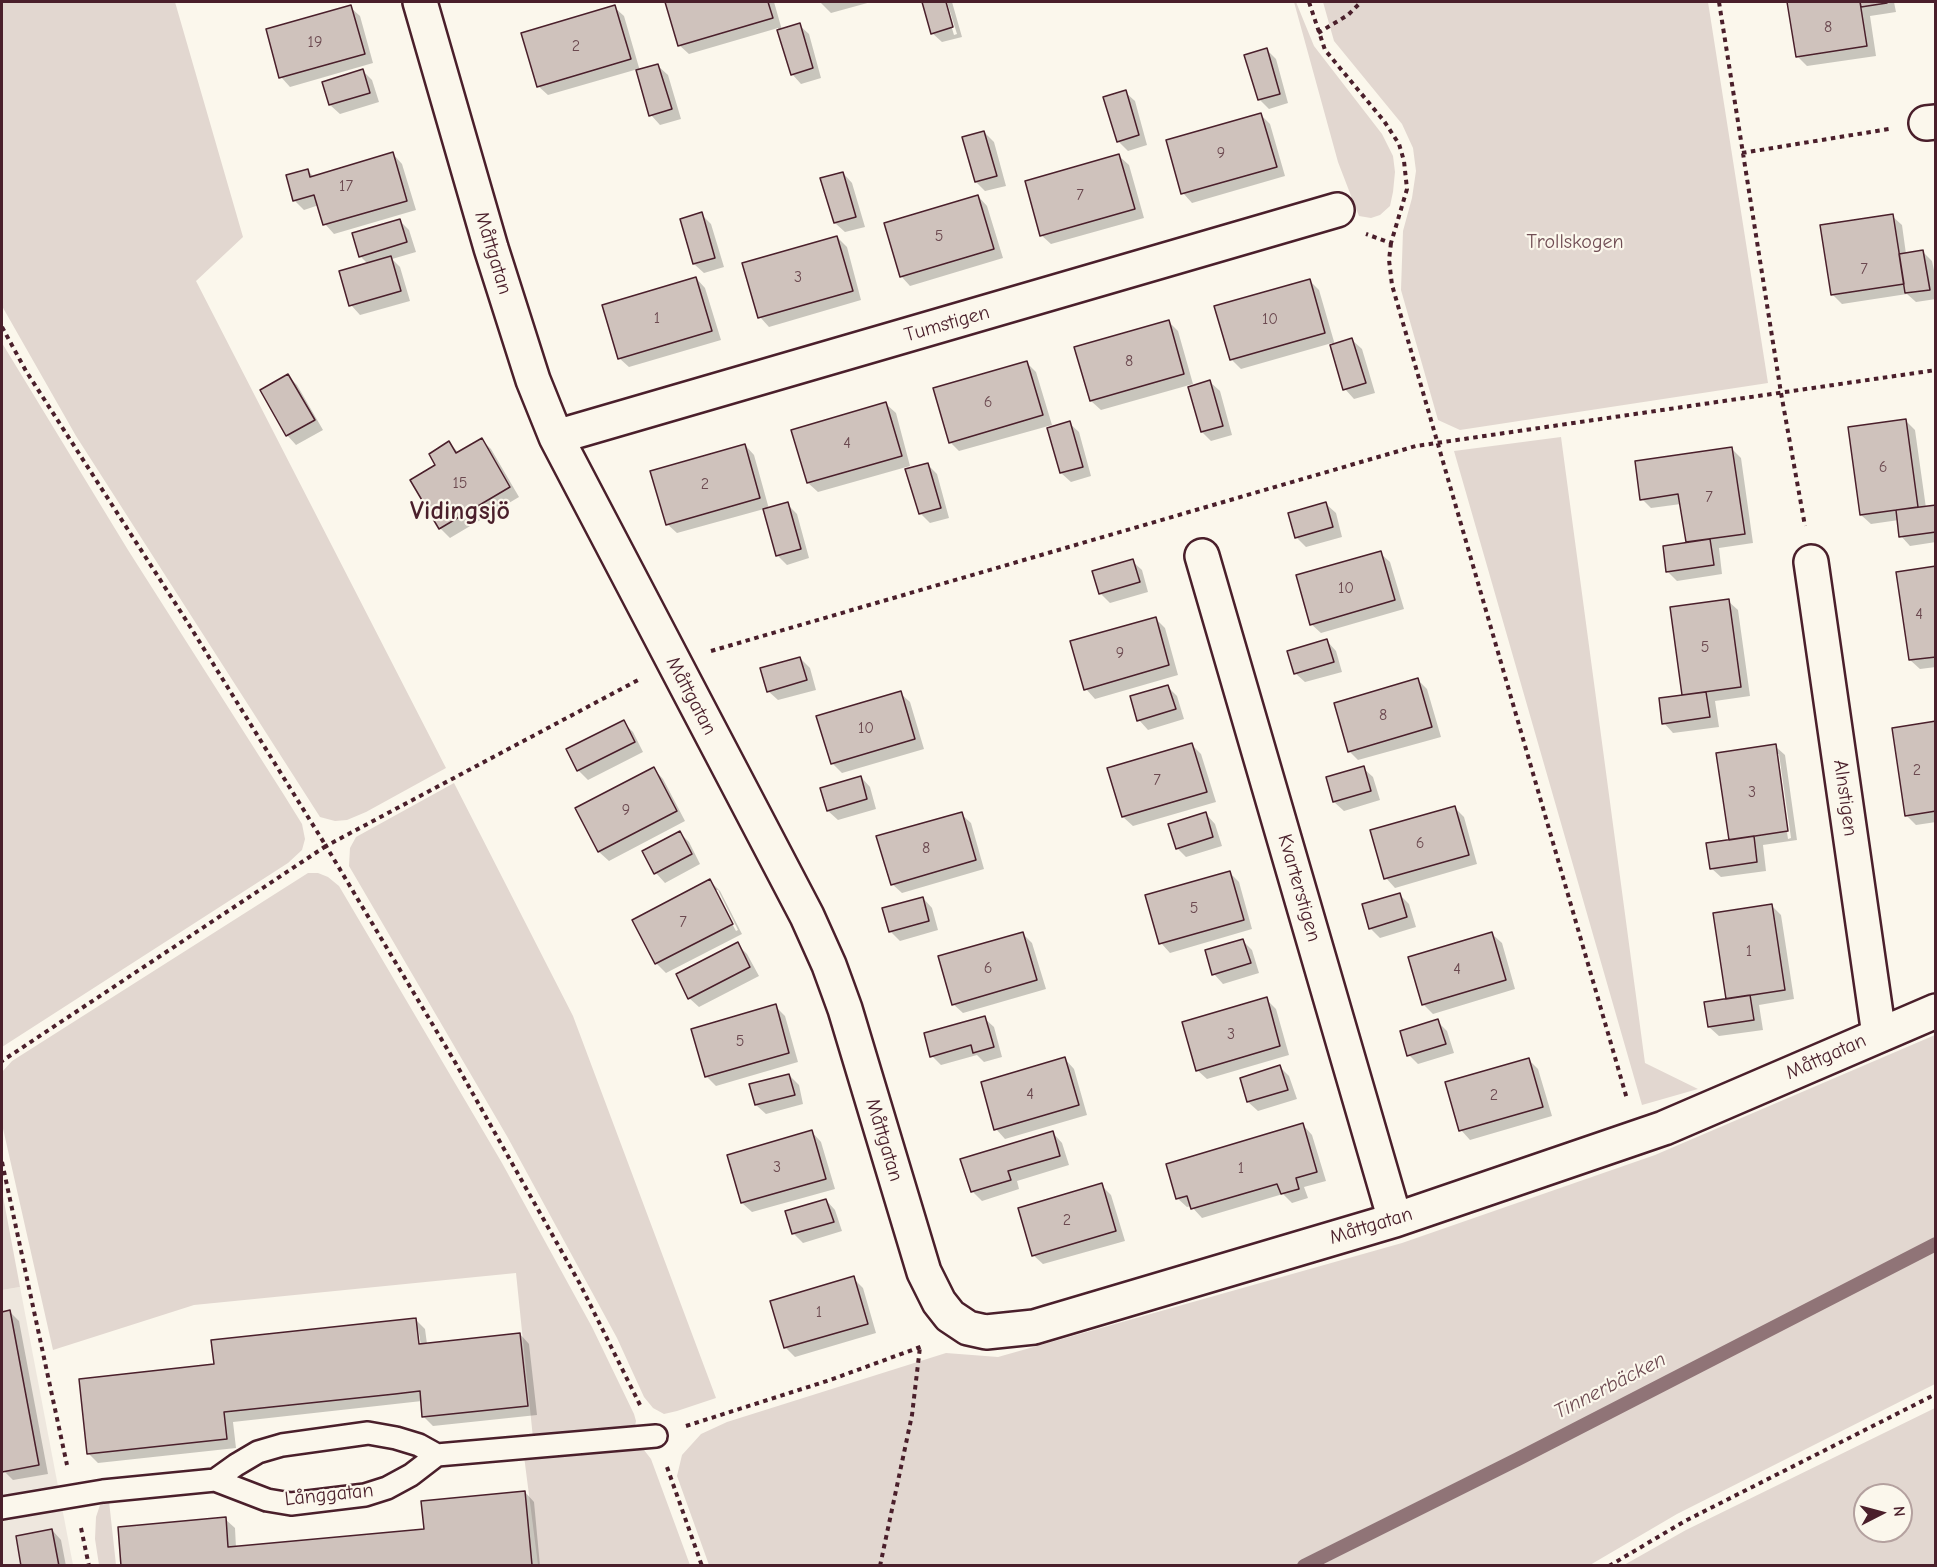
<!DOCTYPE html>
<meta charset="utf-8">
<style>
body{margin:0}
#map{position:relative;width:1937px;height:1567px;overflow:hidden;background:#fbf7ec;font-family:"Comic Neue",sans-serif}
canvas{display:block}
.frame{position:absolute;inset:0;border:3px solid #4a1f2b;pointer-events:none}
.north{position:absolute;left:1853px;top:1483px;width:60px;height:60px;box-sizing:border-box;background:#fbf7ec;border:2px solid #b4a19f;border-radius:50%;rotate:84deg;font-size:16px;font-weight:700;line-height:24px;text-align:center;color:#4a1f2b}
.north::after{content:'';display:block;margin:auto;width:21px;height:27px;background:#4a1f2b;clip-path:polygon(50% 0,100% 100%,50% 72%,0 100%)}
</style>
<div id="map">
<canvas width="1937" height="1567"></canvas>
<div class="frame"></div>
<div class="north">N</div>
</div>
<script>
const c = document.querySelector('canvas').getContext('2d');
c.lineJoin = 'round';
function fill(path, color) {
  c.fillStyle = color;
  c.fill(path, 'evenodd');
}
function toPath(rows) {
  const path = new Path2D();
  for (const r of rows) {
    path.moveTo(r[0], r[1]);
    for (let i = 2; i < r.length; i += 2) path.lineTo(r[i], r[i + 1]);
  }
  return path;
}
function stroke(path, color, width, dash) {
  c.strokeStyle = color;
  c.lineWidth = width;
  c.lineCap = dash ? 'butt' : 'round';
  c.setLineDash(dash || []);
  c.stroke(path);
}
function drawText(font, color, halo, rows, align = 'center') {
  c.font = font + ' "Comic Neue",sans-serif';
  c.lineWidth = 4.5;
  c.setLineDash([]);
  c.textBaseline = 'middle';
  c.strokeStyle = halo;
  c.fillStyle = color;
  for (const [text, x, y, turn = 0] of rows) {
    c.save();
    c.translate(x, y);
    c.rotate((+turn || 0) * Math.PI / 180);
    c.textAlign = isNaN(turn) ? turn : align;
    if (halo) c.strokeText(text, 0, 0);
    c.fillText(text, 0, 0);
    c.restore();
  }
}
fill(toPath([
 [20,1287,73,1565,2,1566,2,1290]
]), '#eee7de');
fill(toPath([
 [2,2,175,2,243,237,196,281,446,768,366,812,347,820,335,821,320,817,76,436,2,306],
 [1294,2,1296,2,1314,46,1382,134,1393,156,1395,172,1393,192,1390,206,1380,215,1371,218,1359,216,1353,201,1338,162],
 [1323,2,1708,2,1768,383,1460,430,1438,420,1401,290,1403,231,1412,198,1416,171,1413,148,1402,124,1334,41],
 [2,343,128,550,284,795,302,824,305,839,302,850,288,863,2,1047],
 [1561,437,1645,1063,1698,1089,1642,1105,1454,451],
 [454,783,573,1016,716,1398,677,1411,664,1414,653,1408,644,1397,617,1338,508,1138,349,866,350,848,356,837],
 [308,873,318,873,328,877,339,886,502,1163,592,1327,634,1414,636,1421,635,1426,533,1438,516,1273,194,1305,53,1350,2,1124,2,1072,12,1061],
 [1935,1035,1935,1384,1677,1514,1590,1565,709,1565,677,1476,682,1455,701,1434,727,1422,946,1353,998,1357,1402,1243,1655,1155],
 [2,1191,20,1287,2,1290],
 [1935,1408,1935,1565,1624,1565,1686,1530],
 [1865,1495,1901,1495,1901,1531,1865,1531],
 [634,1446,644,1450,651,1459,690,1565,538,1565,524,1456],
 [109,1501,116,1565,99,1565,95,1539,96,1517,100,1505]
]), '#e2d7d0');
fill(toPath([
 [667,2,774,2,782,30,799,25,809,34,821,78,801,84,792,74,778,28,689,54,679,45],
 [820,2,871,2,831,13],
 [923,2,944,2,954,35,957,34,947,2,952,2,962,37,942,42,932,33],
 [1789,2,1894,2,1896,12,1870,16,1876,56,1807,66,1797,56],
 [350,7,360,16,373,63,290,87,281,77],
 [614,7,624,16,640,71,658,66,668,75,681,119,660,125,651,115,638,69,548,95,538,86],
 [1267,50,1276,59,1288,103,1269,109,1259,99],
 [363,71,372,80,379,102,340,114,330,105,323,83],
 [1125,92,1135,101,1147,145,1128,151,1118,141],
 [1260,114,1270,124,1285,176,1192,203,1183,193],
 [984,132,994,142,1006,186,985,191,976,182],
 [393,154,402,164,416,210,334,234,325,224,319,205,304,210,294,200,308,171,314,177],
 [1119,156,1129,165,1144,218,1051,244,1041,235],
 [843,173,852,183,865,227,845,232,835,223],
 [978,196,987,206,1003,258,910,286,901,276],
 [701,214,711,224,724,267,704,273,694,264],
 [1892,216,1902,225,1906,254,1923,252,1932,261,1936,280,1936,299,1916,302,1907,294,1842,304,1832,294],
 [399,220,409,230,416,252,392,259,400,267,410,301,360,315,351,305,368,264,360,256],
 [837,237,847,247,861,300,769,327,760,317],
 [696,278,705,288,721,340,629,367,619,358],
 [1309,280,1319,290,1335,345,1352,340,1362,349,1375,393,1354,399,1345,389,1332,343,1241,369,1232,360,1216,307],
 [1169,322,1178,331,1193,384,1101,410,1091,401],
 [1027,363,1036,372,1052,425,959,451,950,442],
 [288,376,297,385,323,430,296,445,287,435],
 [1210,382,1220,391,1232,435,1211,441,1202,432],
 [886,404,896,413,910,466,818,492,808,483],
 [1906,421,1915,430,1926,508,1936,506,1936,542,1910,546,1901,536,1899,520,1871,524,1861,515],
 [1069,423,1079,432,1091,476,1071,482,1061,473],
 [482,440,491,449,519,497,450,538,440,528,412,480,437,465,449,443,459,453],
 [745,445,754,455,769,509,787,504,797,514,809,558,787,565,777,555,764,509,677,533,667,524],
 [1731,448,1741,458,1753,543,1719,548,1722,574,1677,581,1667,571,1687,544,1681,504,1651,508,1642,499],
 [927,464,937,474,949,518,930,523,920,513],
 [1326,504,1336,513,1342,537,1306,547,1296,537],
 [1380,553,1390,562,1404,609,1321,633,1311,624],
 [1132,561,1142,570,1148,592,1110,603,1100,593],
 [1936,568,1936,667,1920,669,1910,660],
 [1728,601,1738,610,1750,696,1715,701,1719,727,1673,733,1664,723,1684,696,1671,608],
 [1155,618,1165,628,1178,675,1095,699,1086,689],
 [1327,641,1336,651,1342,672,1305,682,1295,673],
 [800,658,810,668,816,690,778,700,768,691],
 [1418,680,1427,689,1441,737,1358,760,1349,751],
 [1167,686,1177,696,1184,719,1148,730,1139,720],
 [900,693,910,702,924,749,842,773,832,763],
 [623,722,633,732,643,752,588,780,578,770],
 [1936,723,1936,822,1916,825,1906,815],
 [1192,745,1201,754,1216,802,1133,826,1123,817],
 [1775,746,1785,755,1797,840,1763,845,1766,871,1721,877,1711,868,1731,841],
 [1776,754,1779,754,1791,838,1788,839],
 [1363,768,1373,777,1380,800,1344,811,1334,802,1328,778],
 [654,769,663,779,685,821,609,861,599,852,577,809],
 [861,777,870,787,876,809,838,820,828,811,822,789],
 [1455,808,1464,817,1477,864,1395,888,1386,878],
 [961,814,971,823,984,869,902,893,892,884],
 [1206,814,1215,824,1222,846,1186,857,1177,848],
 [680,833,689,842,700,864,665,883,656,873,644,852],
 [1229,872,1239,882,1252,929,1170,953,1161,943],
 [710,881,720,891,742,934,666,973,656,963],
 [714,890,718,890,738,930,736,931],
 [1399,894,1409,904,1416,927,1380,938,1370,928],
 [923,898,932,908,938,930,900,941,890,931],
 [1771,905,1781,915,1794,999,1759,1005,1763,1030,1719,1036,1709,1027,1728,1000],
 [1022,933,1032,943,1046,989,963,1013,953,1004],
 [1492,934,1502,943,1515,989,1433,1014,1423,1004],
 [1242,940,1252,950,1259,973,1223,984,1214,974],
 [737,944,747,954,759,976,699,1007,689,998],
 [1266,999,1276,1009,1289,1055,1207,1079,1197,1070],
 [775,1006,785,1016,798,1062,716,1086,706,1076],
 [984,1018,994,1027,1002,1057,984,1062,977,1055,941,1065,932,1056],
 [1437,1021,1447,1031,1454,1053,1418,1064,1409,1055],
 [1065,1059,1074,1069,1087,1115,1005,1139,996,1129],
 [1529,1060,1538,1069,1552,1116,1470,1140,1461,1130],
 [1280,1067,1289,1076,1297,1099,1258,1111,1248,1102,1242,1079],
 [789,1075,799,1085,803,1104,766,1114,756,1105],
 [1303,1125,1312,1135,1326,1181,1304,1187,1308,1198,1292,1203,1283,1194,1202,1218,1191,1206,1187,1207,1177,1198],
 [812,1132,821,1142,835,1189,752,1212,742,1203],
 [1053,1133,1062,1143,1069,1165,1017,1181,1019,1189,982,1201,972,1191],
 [1101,1185,1111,1195,1125,1241,1043,1264,1033,1255],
 [826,1200,835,1210,842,1231,803,1243,793,1233],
 [853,1278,863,1288,876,1333,795,1357,785,1347],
 [10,1312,19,1321,48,1474,13,1480,4,1471,2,1459,2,1313],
 [415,1319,425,1329,427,1344,520,1334,529,1344,537,1415,433,1426,424,1417,422,1401,233,1422,236,1448,98,1463,88,1453,216,1366],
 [415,1328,418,1328,422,1351,419,1351],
 [525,1492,534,1502,540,1566,123,1566,225,1519,235,1528,236,1548,425,1530],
 [52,1530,61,1540,66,1566,23,1566]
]), '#0003');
stroke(toPath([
 [1304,1566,1518,1459,1936,1244]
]), '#907477', 14);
const building = toPath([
 [665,2,768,2,773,18,678,46,665,2],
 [922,2,946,2,953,27,931,34,922,2],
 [1787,2,1860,2,1867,46,1796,57,1787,2],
 [1860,2,1887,2,1887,3,1861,7,1860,2],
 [351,5,365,54,279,78,266,29,351,5],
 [615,5,631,59,537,87,521,33,615,5],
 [800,23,813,68,791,75,777,30,800,23],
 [1267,48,1280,94,1258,100,1244,55,1267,48],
 [658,64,672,109,649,116,636,70,658,64],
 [363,69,370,93,329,105,322,82,363,69],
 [1126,90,1139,135,1117,142,1103,97,1126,90],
 [1261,113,1277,167,1181,194,1166,140,1261,113],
 [984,131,997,176,975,182,962,137,984,131],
 [393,152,407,201,323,225,314,195,293,201,286,175,308,169,310,177,393,152],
 [1119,154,1135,209,1040,236,1025,181,1119,154],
 [843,172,856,217,834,223,820,178,843,172],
 [978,195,994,249,900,277,884,223,978,195],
 [702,212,715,258,693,264,680,219,702,212],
 [1893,214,1904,284,1831,295,1820,225,1893,214],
 [400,219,407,242,359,257,352,233,400,219],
 [837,236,853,291,758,318,742,263,837,236],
 [1923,250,1930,290,1905,293,1899,254,1923,250],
 [391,256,401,291,349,306,339,271,391,256],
 [696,277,712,331,618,359,602,305,696,277],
 [1310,279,1325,333,1230,360,1214,306,1310,279],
 [1169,320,1184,374,1090,401,1074,347,1169,320],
 [1352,338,1366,383,1343,390,1330,345,1352,338],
 [1027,361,1043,415,949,443,933,388,1027,361],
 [288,374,315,420,286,436,260,390,288,374],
 [1210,380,1223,426,1201,432,1188,387,1210,380],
 [886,402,902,456,807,483,791,430,886,402],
 [1906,419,1918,507,1860,515,1848,427,1906,419],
 [1070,421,1083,467,1060,473,1047,428,1070,421],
 [482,438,510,487,439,529,410,480,435,465,429,454,449,441,456,453,482,438],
 [745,444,760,498,666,525,650,471,745,444],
 [1732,447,1745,534,1686,542,1678,494,1640,500,1635,461,1732,447],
 [928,463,941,508,919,514,905,469,928,463],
 [788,502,801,549,776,556,763,509,788,502],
 [1326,502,1333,527,1295,538,1288,513,1326,502],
 [1936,505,1936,532,1899,537,1896,510,1936,505],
 [1710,539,1714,565,1666,572,1663,546,1710,539],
 [1381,551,1395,600,1310,625,1296,575,1381,551],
 [1133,559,1140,582,1099,594,1092,571,1133,559],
 [1936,566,1936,657,1909,660,1896,572,1936,566],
 [1729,599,1741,687,1682,695,1670,607,1729,599],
 [1156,617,1169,665,1084,690,1070,641,1156,617],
 [1327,639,1334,662,1294,674,1287,651,1327,639],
 [800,657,807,680,767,692,760,668,800,657],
 [1418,678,1432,727,1348,752,1334,703,1418,678],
 [1168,685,1176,709,1137,721,1130,696,1168,685],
 [901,691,915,739,831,764,816,716,901,691],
 [1706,692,1710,717,1662,724,1659,698,1706,692],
 [624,720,635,742,577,771,566,749,624,720],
 [1936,721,1936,811,1905,816,1892,728,1936,721],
 [1192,743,1207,792,1122,817,1107,768,1192,743],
 [1776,744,1788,831,1729,840,1716,753,1776,744],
 [1364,766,1371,791,1333,802,1326,777,1364,766],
 [654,767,677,811,598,852,575,808,654,767],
 [861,776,867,799,827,811,820,788,861,776],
 [1455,806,1469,855,1384,879,1370,830,1455,806],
 [962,812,976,860,891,885,876,836,962,812],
 [1206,812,1213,837,1176,849,1168,824,1206,812],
 [680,831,692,854,654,874,642,851,680,831],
 [1754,836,1757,862,1710,869,1706,843,1754,836],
 [1230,871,1244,920,1159,944,1145,895,1230,871],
 [710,879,733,924,655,964,632,920,710,879],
 [1400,893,1407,917,1369,929,1362,904,1400,893],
 [923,897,929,921,889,932,882,908,923,897],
 [1772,904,1785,990,1726,999,1713,913,1772,904],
 [1023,932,1037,980,952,1005,938,956,1023,932],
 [1492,932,1506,980,1422,1005,1408,957,1492,932],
 [1243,939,1251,963,1212,975,1205,950,1243,939],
 [738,942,750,967,688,999,676,974,738,942],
 [1750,995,1754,1020,1708,1027,1704,1002,1750,995],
 [1267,997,1280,1046,1196,1071,1182,1022,1267,997],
 [776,1004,789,1053,705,1077,691,1029,776,1004],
 [985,1016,994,1047,973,1053,971,1045,930,1057,924,1033,985,1016],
 [1438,1019,1446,1044,1407,1056,1400,1031,1438,1019],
 [1065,1057,1079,1105,994,1130,981,1082,1065,1057],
 [1529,1058,1543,1107,1459,1131,1445,1082,1529,1058],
 [1280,1065,1288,1090,1247,1102,1240,1078,1280,1065],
 [789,1074,795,1095,755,1105,749,1084,789,1074],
 [1303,1123,1317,1172,1296,1178,1299,1189,1281,1194,1277,1184,1191,1209,1187,1196,1176,1199,1166,1164,1303,1123],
 [812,1130,826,1179,741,1203,727,1155,812,1130],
 [1053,1131,1060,1156,1008,1171,1011,1180,971,1192,960,1159,1053,1131],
 [1102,1183,1116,1231,1032,1256,1018,1208,1102,1183],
 [826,1199,834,1222,792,1234,785,1211,826,1199],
 [854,1276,868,1324,784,1348,770,1301,854,1276],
 [10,1310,39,1465,2,1472,2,1312,10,1310],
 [416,1318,419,1344,520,1333,528,1406,422,1417,420,1391,395,1394,224,1412,227,1439,87,1454,79,1379,214,1364,211,1340,416,1318],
 [525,1491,532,1565,121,1566,118,1527,226,1517,228,1547,424,1529,421,1501,525,1491],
 [52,1529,59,1566,21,1566,16,1536,52,1529]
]);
fill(building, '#cfc2bc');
stroke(building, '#4a1f2b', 1.5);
const service = toPath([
 [215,1480,236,1465,258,1452,282,1445,368,1433,396,1438,419,1445,437,1455],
 [2,1508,103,1491,215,1480,267,1500,291,1504,365,1495,387,1488,411,1475,437,1455,656,1436]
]);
const minor = toPath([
 [420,2,491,248,533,380,556,437,807,916,829,965,845,1009,924,1272,939,1302,950,1316,968,1328,986,1332,1034,1327,1395,1220,1664,1128,1936,1011],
 [1926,123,1936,122],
 [556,437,1337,210],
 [1202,556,1395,1220],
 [1811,562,1879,1035]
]);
stroke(service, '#4a1f2b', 26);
stroke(minor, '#4a1f2b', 38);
stroke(toPath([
 [1309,2,1325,50,1384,121,1399,144,1404,161,1407,189,1391,243,1366,234],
 [1719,2,1781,393,1805,526],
 [1318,33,1348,15,1361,2],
 [1742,153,1889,129],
 [1391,243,1389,260,1392,285,1627,1099],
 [2,327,26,371,186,620,326,846,2,1061],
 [711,651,1416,446,1936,370],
 [2,1162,67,1465],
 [640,1405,580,1284,455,1062,326,846,640,679],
 [686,1426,830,1380,923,1346],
 [667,1467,702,1566],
 [81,1528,89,1566],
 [880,1566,912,1415,920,1347],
 [1609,1566,1685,1521,1936,1394]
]), '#4a1f2b', 4, [4.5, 4.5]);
stroke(service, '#fbf7ec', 21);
stroke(minor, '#fbf7ec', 33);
drawText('16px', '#6b484f', null, [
 ["8",1828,27],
 ["19",315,42],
 ["2",576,46],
 ["9",1221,153],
 ["17",346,186],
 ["7",1080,195],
 ["5",939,236],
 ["7",1864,269],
 ["3",798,277],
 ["1",657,318],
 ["10",1270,319],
 ["8",1129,361],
 ["6",988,402],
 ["4",847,443],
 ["6",1883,467],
 ["15",460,483],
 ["2",705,484],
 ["7",1709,497],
 ["10",1346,588],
 ["4",1919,614],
 ["5",1705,647],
 ["9",1120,653],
 ["8",1383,715],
 ["10",866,728],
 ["2",1917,770],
 ["7",1157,780],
 ["3",1752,792],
 ["9",626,810],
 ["6",1420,843],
 ["8",926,848],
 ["5",1194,908],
 ["7",683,922],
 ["1",1749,951],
 ["6",988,968],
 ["4",1457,969],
 ["3",1231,1034],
 ["5",740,1041],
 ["4",1030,1094],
 ["2",1494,1095],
 ["3",777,1167],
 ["1",1241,1168],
 ["2",1067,1220],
 ["1",819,1312]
]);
drawText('20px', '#704d54', '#fbf7ec', [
 ["Trollskogen",1575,242]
]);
drawText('20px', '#4a1f2b', '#fbf7ec', [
 ["Måttgatan",493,253,73],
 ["Tumstigen",947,324,-16],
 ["Måttgatan",691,696,62],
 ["Alnstigen",1845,798,82],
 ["Kvarterstigen",1299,888,74],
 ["Måttgatan",1826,1057,-24],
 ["Måttgatan",884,1140,73],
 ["Måttgatan",1371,1226,-17],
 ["Långgatan",329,1495,-6]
]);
drawText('italic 21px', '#6d4a51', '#fbf7ec', [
 ["Tinnerbäcken",1610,1386,-27]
]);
drawText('bold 26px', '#4a1f2b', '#fbf7ec', [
 ["Vidingsjö",460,512]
]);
</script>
